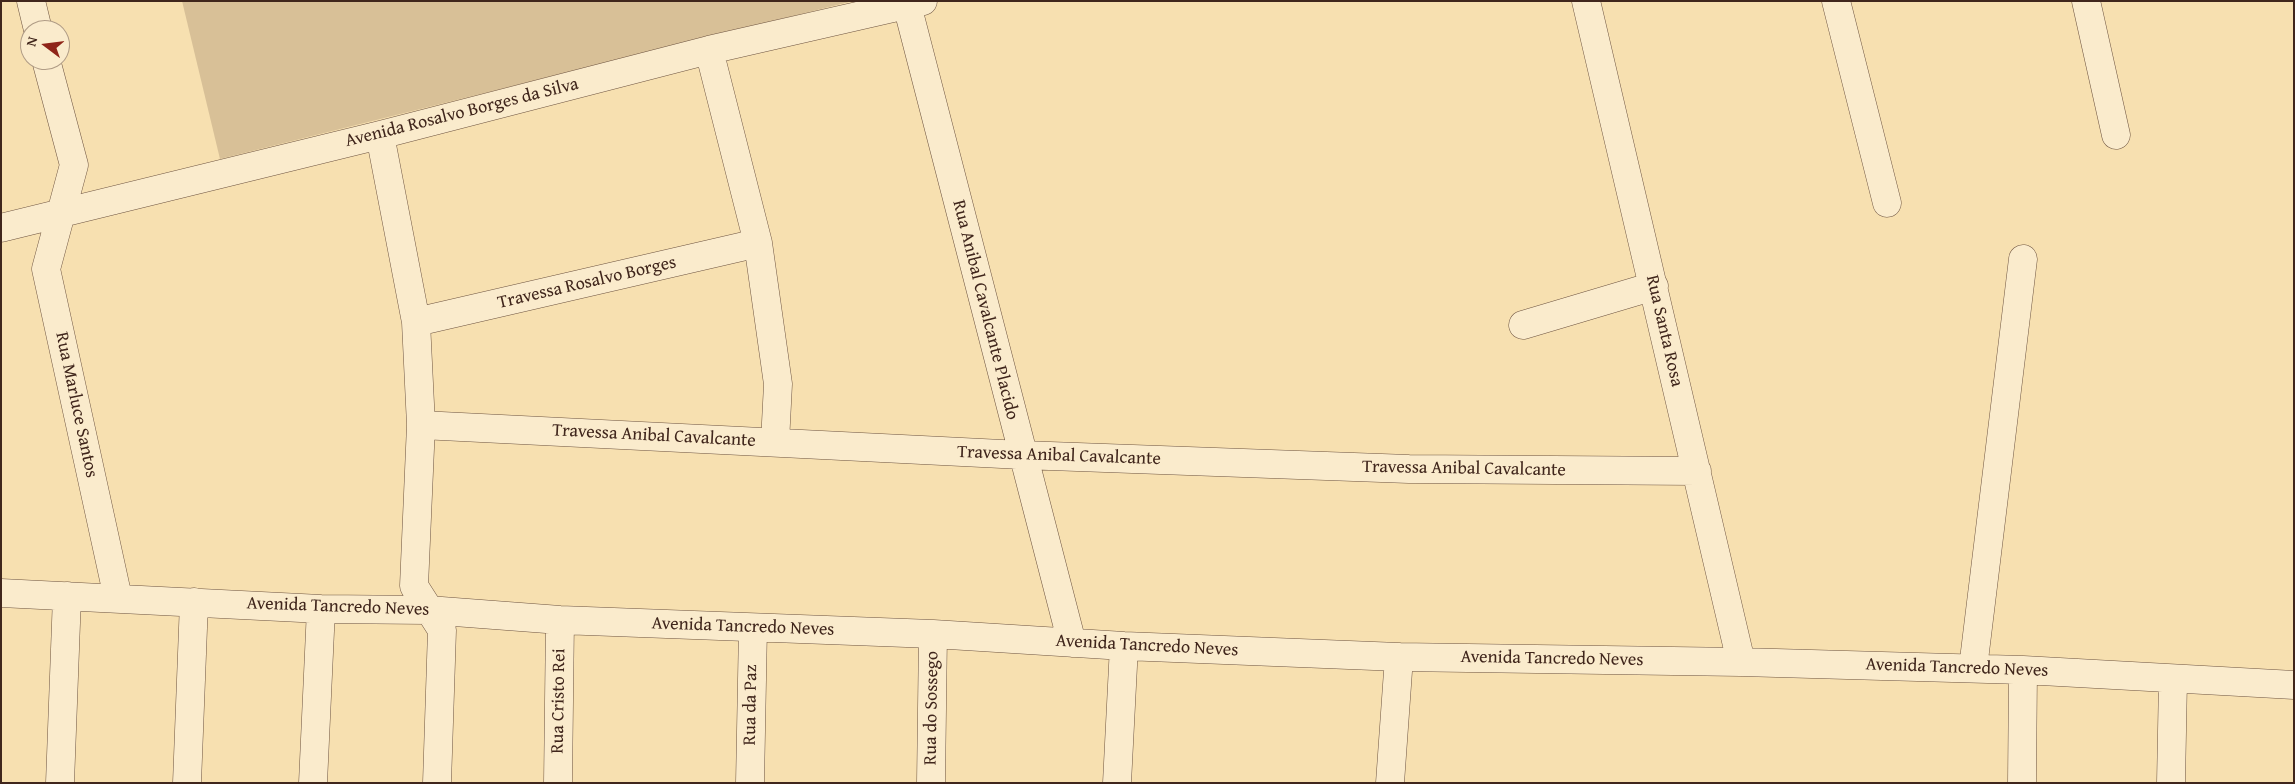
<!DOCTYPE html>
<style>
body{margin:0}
#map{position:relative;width:2295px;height:784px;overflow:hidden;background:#f7e0b0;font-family:"Gentium Book Plus",serif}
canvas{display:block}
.frame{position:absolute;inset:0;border:2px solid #40261c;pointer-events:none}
.north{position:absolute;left:20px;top:20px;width:50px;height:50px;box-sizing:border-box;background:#faebcc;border:1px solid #b09c86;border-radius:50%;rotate:285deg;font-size:14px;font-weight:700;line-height:20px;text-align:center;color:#40261c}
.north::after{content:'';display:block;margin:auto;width:18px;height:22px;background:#8f2418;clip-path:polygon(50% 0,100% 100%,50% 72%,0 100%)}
</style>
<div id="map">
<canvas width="2295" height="784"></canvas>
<div class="frame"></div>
<div class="north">N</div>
</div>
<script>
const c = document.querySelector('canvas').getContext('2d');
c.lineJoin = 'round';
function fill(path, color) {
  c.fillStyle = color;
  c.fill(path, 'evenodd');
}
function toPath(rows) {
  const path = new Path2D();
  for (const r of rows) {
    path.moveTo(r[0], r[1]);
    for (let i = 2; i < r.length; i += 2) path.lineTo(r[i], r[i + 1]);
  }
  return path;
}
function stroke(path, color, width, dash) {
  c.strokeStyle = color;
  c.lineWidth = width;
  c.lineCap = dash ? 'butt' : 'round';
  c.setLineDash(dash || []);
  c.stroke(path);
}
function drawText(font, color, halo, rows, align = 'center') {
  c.font = font + ' "Gentium Book Plus",serif';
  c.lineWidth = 5;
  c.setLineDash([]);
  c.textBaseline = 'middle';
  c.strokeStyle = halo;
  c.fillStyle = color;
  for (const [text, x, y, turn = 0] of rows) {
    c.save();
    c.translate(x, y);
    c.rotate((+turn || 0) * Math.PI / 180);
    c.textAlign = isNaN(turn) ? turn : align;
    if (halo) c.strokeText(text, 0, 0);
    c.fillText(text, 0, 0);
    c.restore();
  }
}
fill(toPath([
 [182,1,853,1,220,159]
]), '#d8c097');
const street = toPath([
 [31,1,38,30],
 [906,1,1072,643],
 [1586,1,1741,662],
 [1836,1,1887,203],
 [2086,1,2116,135],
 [709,50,758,243,778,384,775,442],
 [46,60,74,165,46,269,118,598],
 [380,135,416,322,421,425,414,586,442,630,437,783],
 [1,228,380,135,709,50,923,1],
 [416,322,758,243],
 [1523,325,1654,286],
 [421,425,1022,455,1409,469,1697,471],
 [1,593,321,609,428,610,560,620,933,634,1124,646,1399,657,1741,662,2023,670,2294,685],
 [1973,668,2023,259],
 [60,783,67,596],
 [187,783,194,602],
 [313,783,321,609],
 [558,783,560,620],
 [750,783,753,628],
 [931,783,933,634],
 [1117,783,1124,646],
 [1390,783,1399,657],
 [2022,783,2023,670],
 [2171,783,2173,680]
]);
stroke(street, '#6e5441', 29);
stroke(street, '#faebcc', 28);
drawText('18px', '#40261c', '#faebcc', [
 ["Avenida Rosalvo Borges da Silva",462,113,-14],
 ["Travessa Rosalvo Borges",587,283,-13],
 ["Rua Anibal Cavalcante Placido",985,310,76],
 ["Rua Santa Rosa",1664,331,77],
 ["Rua Marluce Santos",76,405,78],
 ["Travessa Anibal Cavalcante",654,436,3],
 ["Travessa Anibal Cavalcante",1059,456,2],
 ["Travessa Anibal Cavalcante",1464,469,1],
 ["Avenida Tancredo Neves",338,607,2],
 ["Avenida Tancredo Neves",743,627,2],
 ["Avenida Tancredo Neves",1147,646,3],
 ["Avenida Tancredo Neves",1552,659,1],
 ["Avenida Tancredo Neves",1957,668,2],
 ["Rua Cristo Rei",559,701,-89],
 ["Rua da Paz",751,705,-89],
 ["Rua do Sossego",932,708,-89]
]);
</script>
